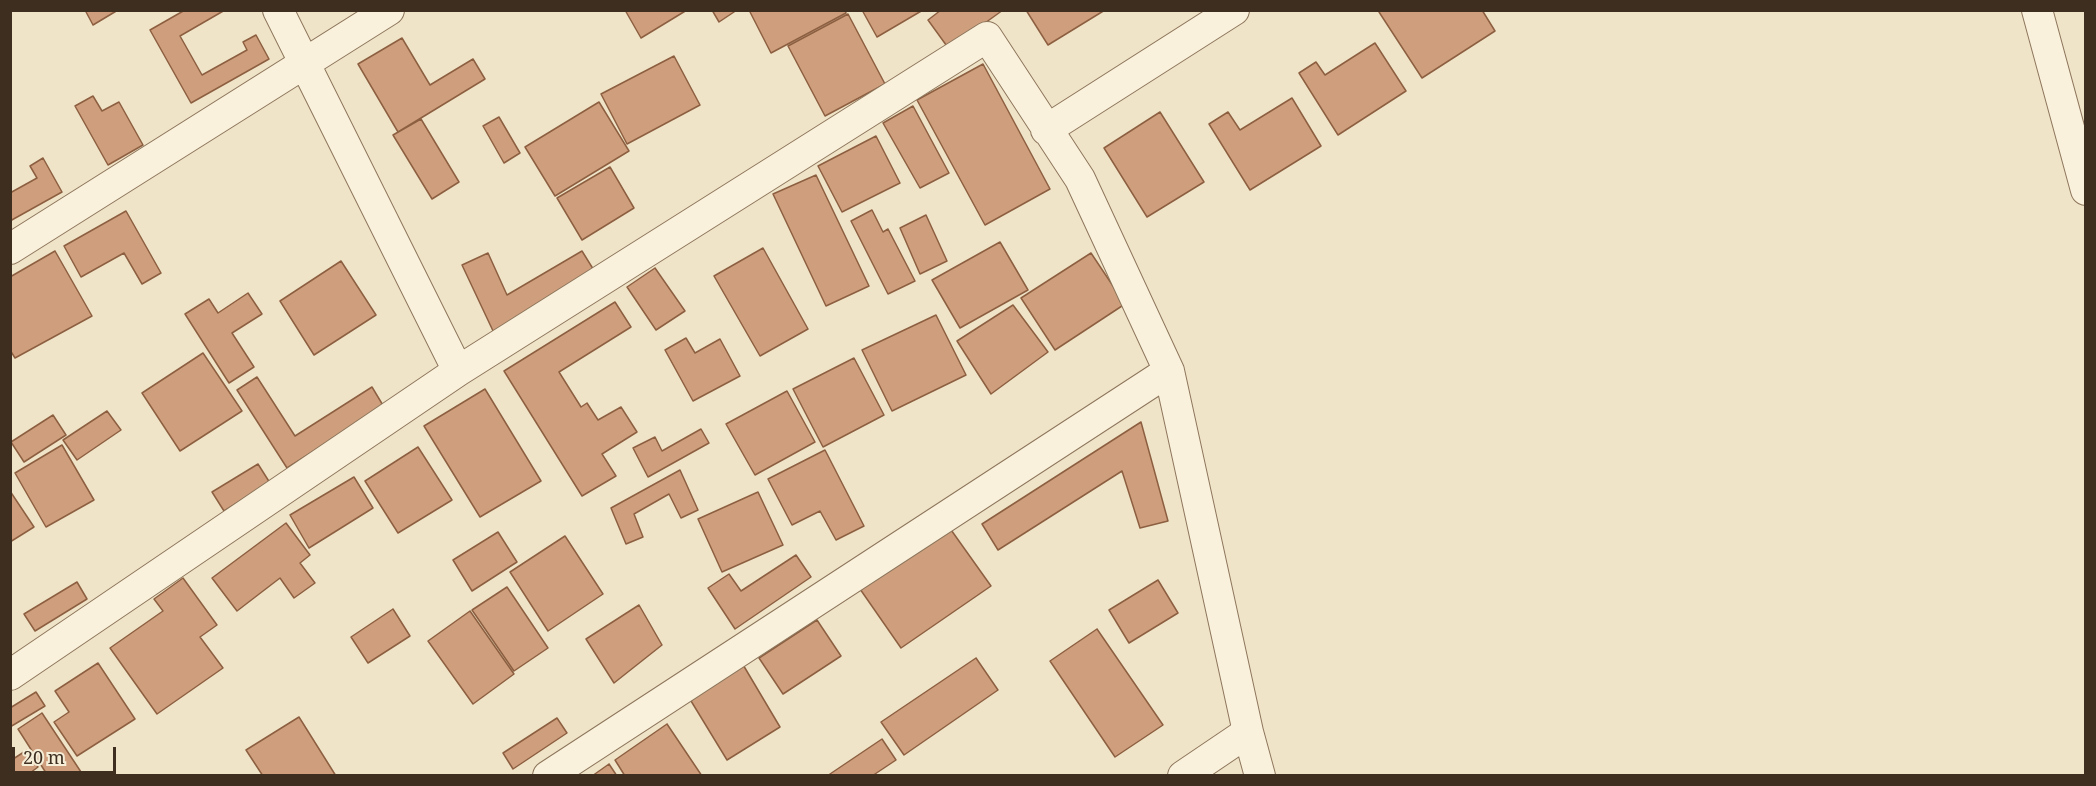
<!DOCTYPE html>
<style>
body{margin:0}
#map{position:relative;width:2096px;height:786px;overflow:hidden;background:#f0e4c8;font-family:"Noto Serif",serif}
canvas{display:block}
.frame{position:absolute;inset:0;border:12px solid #3d2e20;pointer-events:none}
.scale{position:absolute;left:12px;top:747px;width:104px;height:27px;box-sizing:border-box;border:3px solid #3d2e20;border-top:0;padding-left:8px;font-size:18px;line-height:21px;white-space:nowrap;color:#3d2e20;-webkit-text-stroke:4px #f7eed8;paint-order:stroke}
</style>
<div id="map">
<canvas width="2096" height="786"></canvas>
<div class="frame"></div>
<div class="scale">20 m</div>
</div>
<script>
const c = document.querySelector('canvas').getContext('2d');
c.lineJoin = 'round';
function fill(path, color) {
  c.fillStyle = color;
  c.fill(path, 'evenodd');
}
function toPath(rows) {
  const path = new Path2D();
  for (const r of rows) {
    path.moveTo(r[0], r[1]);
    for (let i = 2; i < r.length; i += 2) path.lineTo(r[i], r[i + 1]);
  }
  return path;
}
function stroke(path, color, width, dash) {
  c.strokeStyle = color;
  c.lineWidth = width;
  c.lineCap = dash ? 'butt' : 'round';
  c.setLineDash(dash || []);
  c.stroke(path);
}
const building = toPath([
 [85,10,118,10,93,25,85,10],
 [185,10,225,10,180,36,202,75,247,50,243,42,256,35,269,59,191,103,150,30,185,10],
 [625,10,687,10,641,38,625,10],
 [712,10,737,10,719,22,712,10],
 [749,10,845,10,846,13,771,53,749,10],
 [862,10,923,10,877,37,862,10],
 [941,10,1003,10,949,49,928,20,941,10],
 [1026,10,1105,10,1048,45,1026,10],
 [1382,10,1482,10,1495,31,1422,78,1379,12,1382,10],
 [848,14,885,84,825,116,788,46,848,14],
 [402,38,430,85,473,59,485,79,398,132,358,64,402,38],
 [1375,43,1406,91,1338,135,1299,73,1316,62,1325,75,1375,43],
 [674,56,700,105,627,144,601,94,674,56],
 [983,64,1050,189,985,225,917,100,983,64],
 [93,96,102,111,119,102,143,145,108,165,75,106,93,96],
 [1292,98,1321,146,1250,190,1209,124,1228,112,1240,130,1292,98],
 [599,102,629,151,555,196,525,147,599,102],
 [913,106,949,173,920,188,883,123,913,106],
 [1160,112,1204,182,1147,217,1104,148,1160,112],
 [499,117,520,153,504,163,483,126,499,117],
 [421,119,459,182,432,199,393,135,421,119],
 [876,136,900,183,842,212,818,166,876,136],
 [43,158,62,192,10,221,10,193,37,178,30,166,43,158],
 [610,167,634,208,582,240,557,198,610,167],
 [816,175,869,286,826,306,773,194,816,175],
 [872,210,883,232,888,229,915,281,888,294,851,221,872,210],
 [126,211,161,273,142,284,124,253,81,277,64,246,126,211],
 [926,215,947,261,920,274,900,228,926,215],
 [1000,242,1028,290,960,328,932,280,1000,242],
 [763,248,808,329,760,356,714,276,763,248],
 [55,251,92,316,15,358,10,350,10,277,55,251],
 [582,251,595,272,494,333,462,265,488,253,507,295,582,251],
 [1091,253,1125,304,1055,350,1021,298,1091,253],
 [341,261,376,315,314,355,280,301,341,261],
 [655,268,685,311,656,330,627,287,655,268],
 [248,293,262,314,232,333,254,367,229,383,185,314,209,299,218,313,248,293],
 [615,302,631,327,559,372,581,407,587,403,598,420,621,407,637,432,602,454,616,476,582,496,504,371,615,302],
 [1013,305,1048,352,991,394,957,341,1013,305],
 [936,315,966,375,892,411,862,350,936,315],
 [686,338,695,353,720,339,740,376,693,401,665,350,686,338],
 [203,353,242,411,180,451,142,393,203,353],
 [854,358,884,415,823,447,793,389,854,358],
 [257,377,295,436,372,387,384,407,287,468,237,390,257,377],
 [485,389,541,481,480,517,424,426,485,389],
 [787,391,815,442,755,475,726,424,787,391],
 [107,411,121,430,77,460,63,440,107,411],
 [53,415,66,435,24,462,11,442,53,415],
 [1141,422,1168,521,1140,528,1122,471,998,550,982,524,1141,422],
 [701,429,709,443,648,477,633,448,655,437,662,451,701,429],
 [62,445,94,500,46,527,15,473,62,445],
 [418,447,452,500,398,533,365,481,418,447],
 [825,450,864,526,836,540,820,511,792,525,768,479,825,450],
 [258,464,270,483,224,511,212,492,258,464],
 [680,470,698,510,681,518,669,494,634,514,643,537,626,544,611,508,680,470],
 [354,477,373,508,309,548,290,515,354,477],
 [10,491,34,527,10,542,10,491],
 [758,492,783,545,722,572,698,519,758,492],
 [286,523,310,555,300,563,315,583,294,598,280,578,237,611,212,578,286,523],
 [949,527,991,586,901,648,860,589,949,527],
 [498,532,517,562,472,591,453,560,498,532],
 [565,536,603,594,548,631,510,572,565,536],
 [796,555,811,577,735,629,708,588,729,574,741,591,796,555],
 [183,578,217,625,200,637,223,668,157,714,110,648,163,611,154,599,183,578],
 [1158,580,1178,613,1129,643,1109,610,1158,580],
 [77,582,87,599,35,631,24,614,77,582],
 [507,587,548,648,514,671,472,610,507,587],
 [639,605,662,645,614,683,586,639,639,605],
 [393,609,410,636,368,663,351,637,393,609],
 [470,611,514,674,473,704,428,641,470,611],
 [817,620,841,656,783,694,759,658,817,620],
 [1097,629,1163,725,1115,757,1050,661,1097,629],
 [976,658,998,690,904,755,881,722,976,658],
 [98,663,135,719,77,756,54,722,69,712,55,691,98,663],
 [742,663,780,727,727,760,688,696,742,663],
 [36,692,45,706,10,727,10,708,36,692],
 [42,713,83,775,83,776,48,776,18,729,42,713],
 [299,717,336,776,263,776,246,750,299,717],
 [557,718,567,733,513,769,503,753,557,718],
 [667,724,702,776,625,776,615,760,667,724],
 [882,739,896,760,872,776,827,776,882,739],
 [27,750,38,767,26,776,10,776,10,761,27,750],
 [609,764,617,776,592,776,609,764]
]);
fill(building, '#cf9f7d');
stroke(building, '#8d5f41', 1.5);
const minor = toPath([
 [278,10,458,371],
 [2037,10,2086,190],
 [1046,130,1234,10],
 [10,249,389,10],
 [10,675,458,371,987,37,1080,179,1169,371,1248,732,1260,776],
 [548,776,1169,371],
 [1183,776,1248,732]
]);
stroke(minor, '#8d765c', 32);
stroke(minor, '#faf1dc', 30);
</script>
